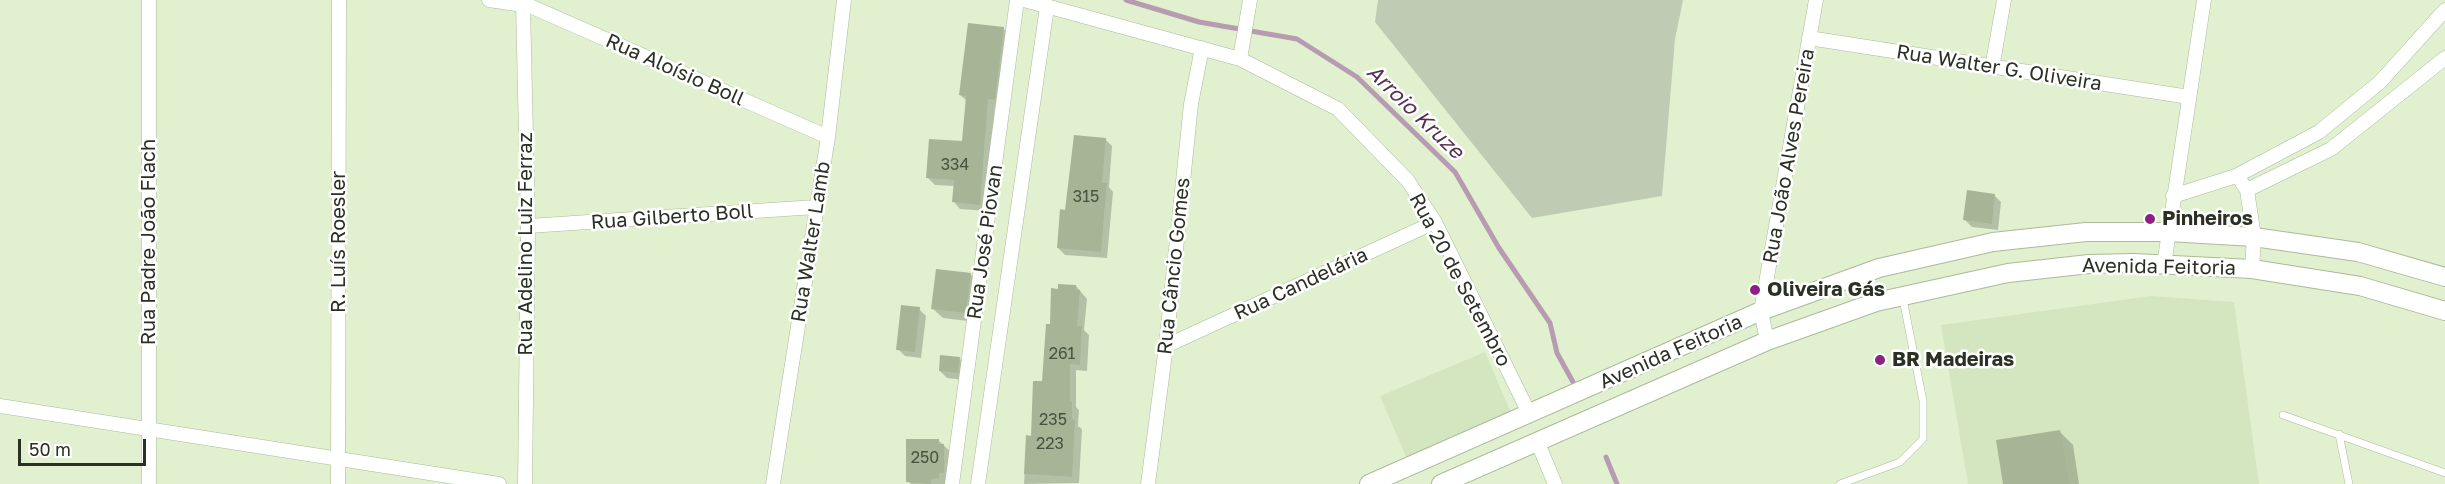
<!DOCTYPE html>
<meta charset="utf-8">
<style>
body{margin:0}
#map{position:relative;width:2445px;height:484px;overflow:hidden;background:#e1f1d0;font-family:"Golos Text",sans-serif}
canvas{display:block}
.scale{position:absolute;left:18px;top:439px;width:128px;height:27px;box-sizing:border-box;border:3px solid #2a3024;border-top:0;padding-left:8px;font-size:18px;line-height:21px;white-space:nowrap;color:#2a3024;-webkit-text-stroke:4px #fff;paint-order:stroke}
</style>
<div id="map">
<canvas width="2445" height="484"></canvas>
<div class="scale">50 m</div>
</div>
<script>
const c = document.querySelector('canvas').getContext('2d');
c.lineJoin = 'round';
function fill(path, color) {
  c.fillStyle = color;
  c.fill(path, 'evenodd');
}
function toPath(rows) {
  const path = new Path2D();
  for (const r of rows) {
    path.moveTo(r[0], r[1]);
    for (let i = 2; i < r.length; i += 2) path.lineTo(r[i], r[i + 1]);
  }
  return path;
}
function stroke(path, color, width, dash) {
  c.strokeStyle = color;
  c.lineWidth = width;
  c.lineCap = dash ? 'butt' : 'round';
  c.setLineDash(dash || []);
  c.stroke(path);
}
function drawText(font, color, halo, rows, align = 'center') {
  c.font = font + ' "Golos Text",sans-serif';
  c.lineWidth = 5;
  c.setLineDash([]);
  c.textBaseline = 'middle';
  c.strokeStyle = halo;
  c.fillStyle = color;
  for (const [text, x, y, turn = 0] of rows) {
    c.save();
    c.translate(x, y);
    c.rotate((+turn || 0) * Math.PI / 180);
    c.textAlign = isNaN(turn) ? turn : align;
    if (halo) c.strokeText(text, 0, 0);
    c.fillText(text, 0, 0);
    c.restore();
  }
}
fill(toPath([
 [2151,296,2234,302,2259,484,1968,484,1941,325],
 [1485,352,1512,415,1407,459,1380,396]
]), '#d4e6c0');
fill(toPath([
 [1378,0,1683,0,1675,39,1662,196,1532,218,1375,22]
]), '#bfccb3');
fill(toPath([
 [1004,29,1010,36,1001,106,995,105,987,211,960,209,954,202,955,186,935,185,928,178,963,143,967,101,960,95],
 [1105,139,1112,146,1109,187,1113,192,1107,258,1065,255,1058,248,1066,211],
 [1994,195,2001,202,1998,230,1972,227,1965,220],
 [971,275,981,285,976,322,943,318,932,308],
 [1076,286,1087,299,1084,330,1089,335,1087,371,1076,370,1076,407,1079,410,1078,426,1082,429,1079,483,1024,484,1027,437,1033,437,1059,290],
 [919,309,926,316,921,358,905,356,898,349],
 [959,358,966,365,964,380,947,378,940,371],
 [2059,431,2073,445,2079,484,2005,484],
 [939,441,951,452,950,479,946,479,946,484,911,484,908,481]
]), '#0003');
stroke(toPath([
 [1126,0,1199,22,1297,39,1357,77,1455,172,1499,248,1550,323,1557,353,1573,382],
 [1606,457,1617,484]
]), '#b69bb1', 5);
fill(toPath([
 [968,23,1004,27,995,100,988,99,980,205,952,202,954,180,926,178,929,139,962,141,966,96,959,95],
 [1074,135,1106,138,1102,183,1107,183,1101,252,1057,248,1060,209,1065,210],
 [1967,190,1995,194,1992,224,1963,220],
 [936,269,971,273,966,313,931,309],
 [1058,284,1076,285,1076,290,1080,290,1077,326,1082,326,1080,365,1070,364,1070,401,1072,401,1072,418,1075,421,1072,477,1024,474,1026,435,1031,436,1033,381,1042,381,1046,324,1050,324,1051,288,1058,289],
 [901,305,920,307,915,352,896,350],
 [940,355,960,357,958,373,939,371],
 [2060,430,2069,484,2003,484,1996,440],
 [906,439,939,439,939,444,944,444,944,473,939,473,939,478,931,479,931,484,906,482]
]), '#a6b596');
const service = toPath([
 [2283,415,2445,473],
 [2339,434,2349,484],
 [1840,484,1900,462,1923,439,1923,401,1903,299]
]);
const minor = toPath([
 [489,0,530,6,828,137],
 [524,0,523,4,528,226,525,484],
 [1024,0,1240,59,1338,109,1408,181,1435,222,1529,413],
 [1809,38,2189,97],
 [1240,59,1250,0],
 [1992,68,2004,0],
 [2242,183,2247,190,2254,237,2252,269],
 [2247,190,2331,149,2445,58],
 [2173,196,2236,176,2319,132,2380,82,2445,10],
 [528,226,816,207],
 [2164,265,2204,0],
 [1767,341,1761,311,1816,0],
 [1166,346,1435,222],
 [0,406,499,484],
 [1537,441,1555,484],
 [149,484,149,0],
 [338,484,339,0],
 [773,484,828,137,844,0],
 [952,484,1017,0],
 [978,484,1047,7],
 [1148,484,1166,346,1191,104,1202,48]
]);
const secondary = toPath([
 [1369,484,1761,311,1879,268,1993,242,2086,232,2168,232,2254,237,2358,252,2445,277],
 [1441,484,1767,341,1876,302,2008,273,2089,264,2134,263,2252,269,2360,286,2445,311]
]);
stroke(service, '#aaba9a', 8);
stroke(minor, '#aaba9a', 15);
stroke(secondary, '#aaba9a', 20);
stroke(service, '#fff', 7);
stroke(minor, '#fff', 14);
stroke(secondary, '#fff', 18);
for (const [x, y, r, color] of [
 [2150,219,6,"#8d2083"],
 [1755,290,6,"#8d2083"],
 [1880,360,6,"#8d2083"]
]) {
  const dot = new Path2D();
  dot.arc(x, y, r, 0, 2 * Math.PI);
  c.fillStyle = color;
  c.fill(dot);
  stroke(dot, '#fff', 2);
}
drawText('16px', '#495140', null, [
 ["334",955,165],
 ["315",1086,197],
 ["261",1062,354],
 ["235",1053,420],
 ["223",1050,444],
 ["250",925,458]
]);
drawText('20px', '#2a3024', '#fff', [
 ["Rua Walter G. Oliveira",1999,68,9],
 ["Rua Aloísio Boll",675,70,24],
 ["Rua João Alves Pereira",1789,156,-80],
 ["Rua Gilberto Boll",672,217,-4],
 ["Rua Padre João Flach",149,242,-90],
 ["R. Luís Roesler",339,242,-90],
 ["Rua Walter Lamb",811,242,-81],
 ["Rua José Piovan",985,242,-82],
 ["Rua Adelino Luiz Ferraz",526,244,-90],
 ["Rua Câncio Gomes",1174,266,-84],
 ["Avenida Feitoria",2159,267,1],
 ["Rua 20 de Setembro",1460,280,62],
 ["Rua Candelária",1301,284,-25],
 ["Avenida Feitoria",1671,352,-24]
]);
drawText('bold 20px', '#2a3024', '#fff', [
 ["Pinheiros",2162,219],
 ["Oliveira Gás",1767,290],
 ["BR Madeiras",1892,360]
], 'left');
drawText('italic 21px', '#563051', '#fff', [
 ["Arroio Kruze",1415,112,44]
]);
</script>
